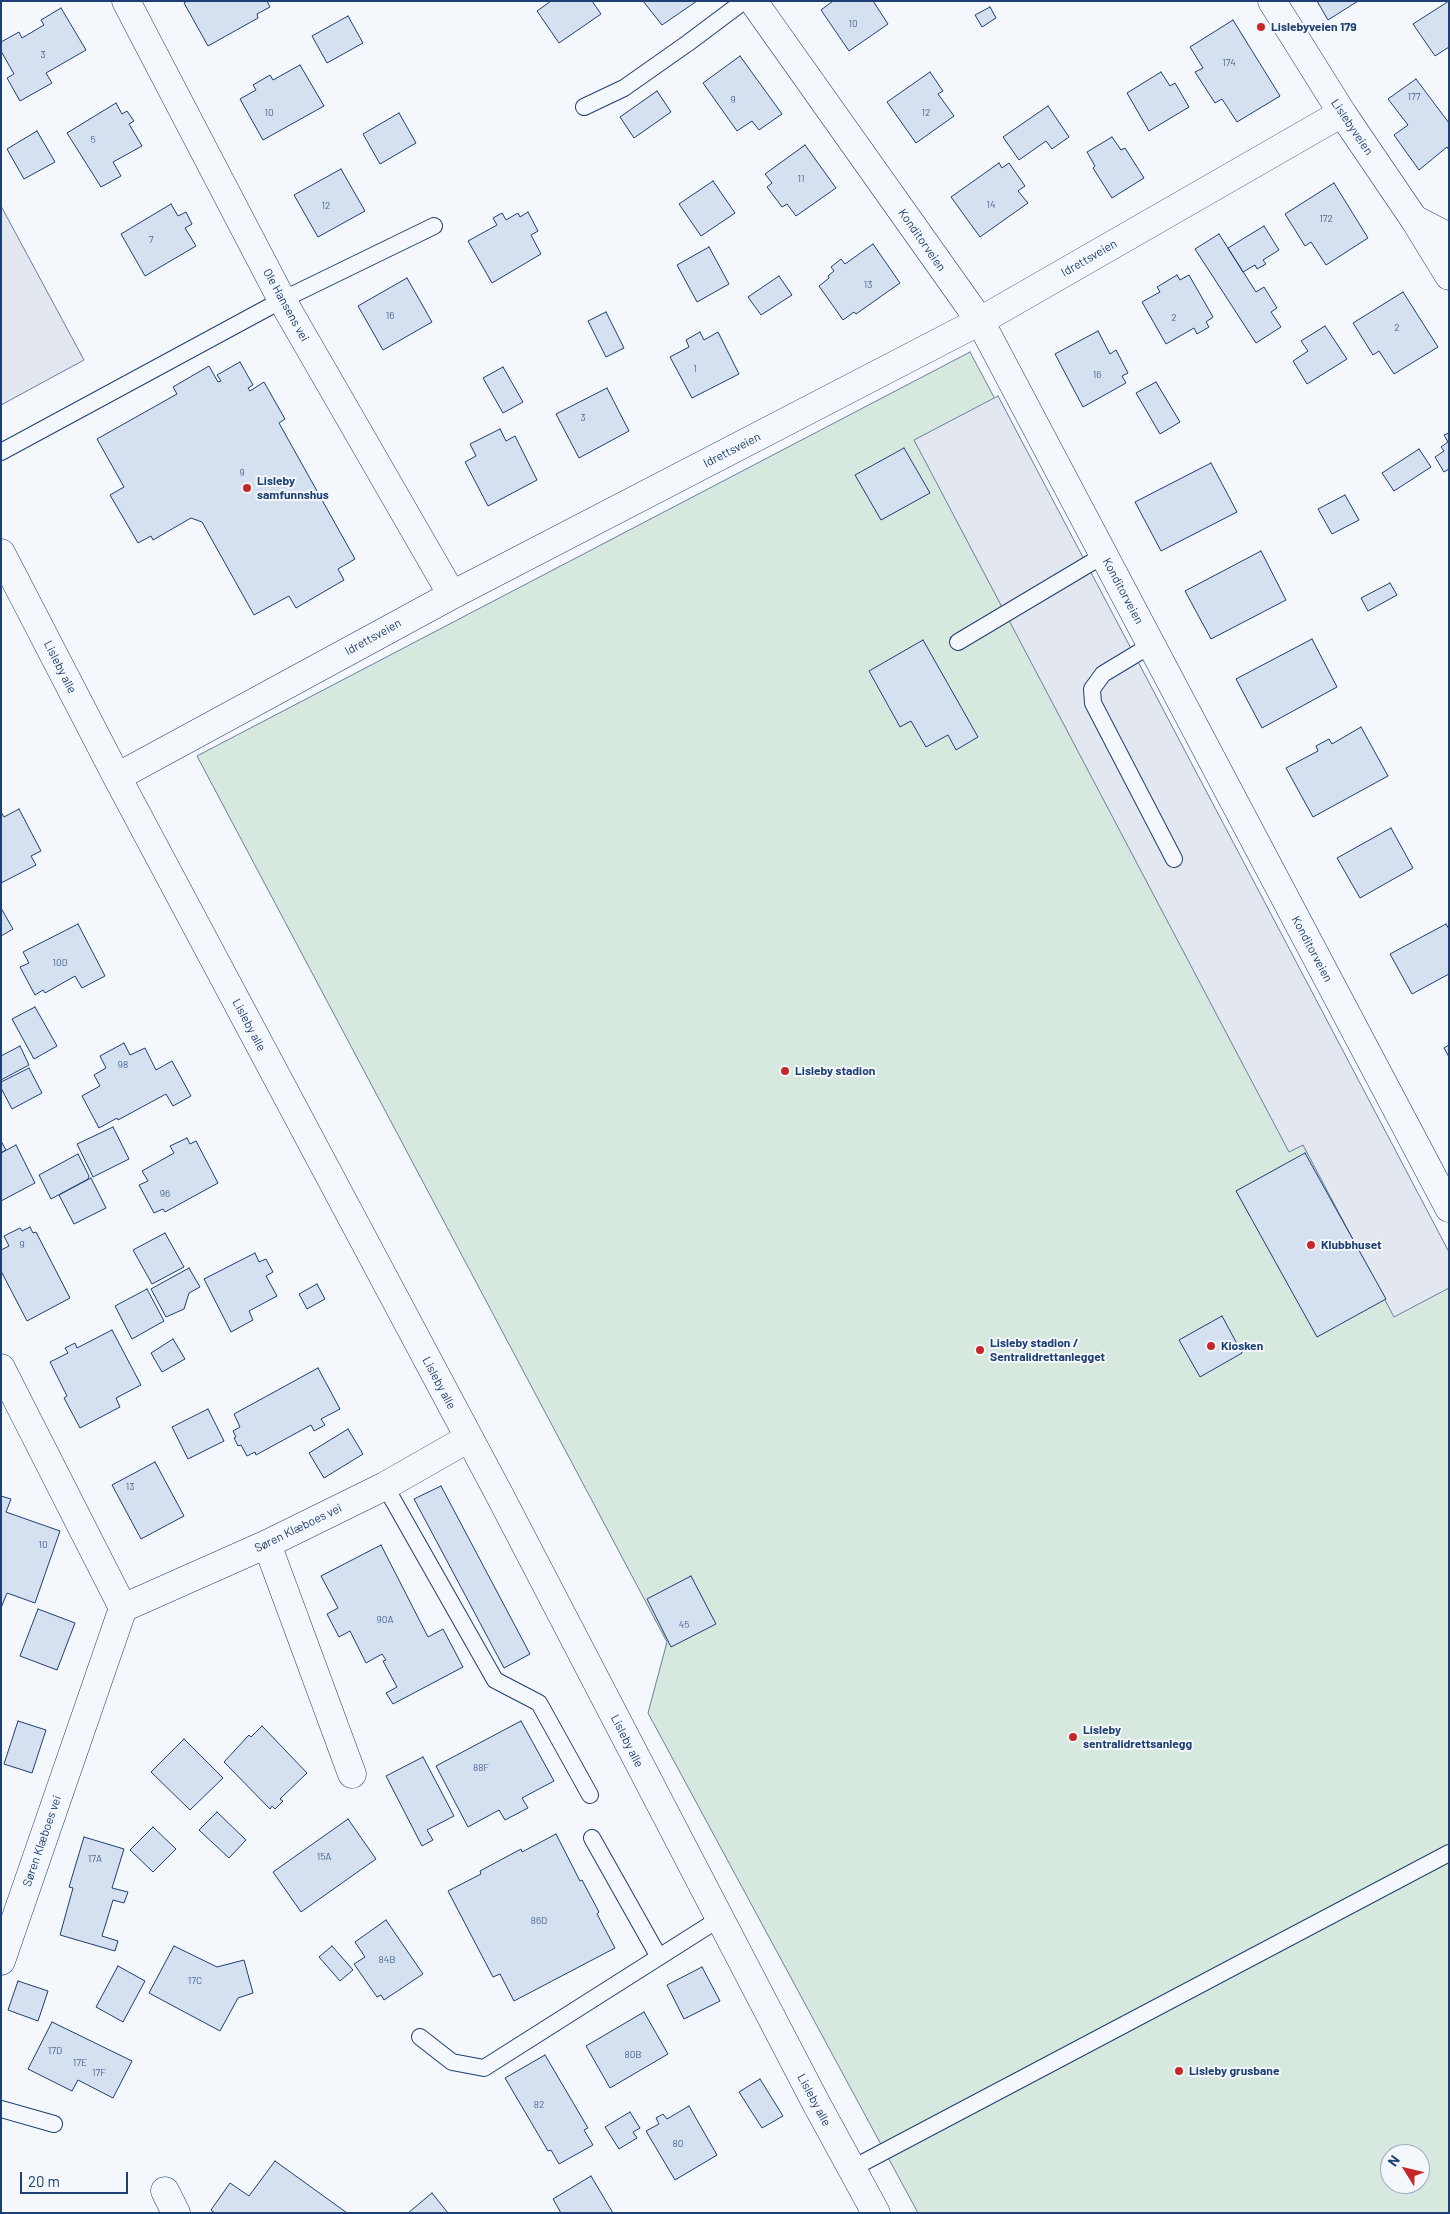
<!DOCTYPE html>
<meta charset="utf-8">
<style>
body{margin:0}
#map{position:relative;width:1450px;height:2214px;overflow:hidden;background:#f4f7fb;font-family:Barlow,sans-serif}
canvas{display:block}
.frame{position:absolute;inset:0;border:2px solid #1d3f73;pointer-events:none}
.north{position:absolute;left:1380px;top:2144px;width:50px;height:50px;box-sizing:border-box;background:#f4f7fb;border:1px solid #9eadc5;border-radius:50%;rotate:306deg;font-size:14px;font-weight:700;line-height:20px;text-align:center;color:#1d3f73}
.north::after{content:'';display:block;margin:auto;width:18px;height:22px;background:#c62828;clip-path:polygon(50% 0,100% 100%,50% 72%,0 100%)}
.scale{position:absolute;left:20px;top:2172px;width:108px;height:22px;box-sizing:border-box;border:2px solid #1d3f73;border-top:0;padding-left:6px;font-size:15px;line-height:18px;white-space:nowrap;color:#1d3f73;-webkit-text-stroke:4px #f4f7fb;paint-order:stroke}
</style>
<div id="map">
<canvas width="1450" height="2214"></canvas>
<div class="frame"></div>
<div class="north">N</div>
<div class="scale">20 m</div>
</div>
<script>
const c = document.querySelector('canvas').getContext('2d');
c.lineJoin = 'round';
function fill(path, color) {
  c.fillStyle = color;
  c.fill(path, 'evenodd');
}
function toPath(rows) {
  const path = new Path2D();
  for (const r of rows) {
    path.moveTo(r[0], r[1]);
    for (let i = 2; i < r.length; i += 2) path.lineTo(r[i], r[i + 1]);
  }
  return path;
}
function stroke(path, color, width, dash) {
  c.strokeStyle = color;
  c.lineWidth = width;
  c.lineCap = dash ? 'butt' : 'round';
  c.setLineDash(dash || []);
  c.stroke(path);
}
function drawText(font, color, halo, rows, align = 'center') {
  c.font = font + ' Barlow,sans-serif';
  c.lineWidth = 4;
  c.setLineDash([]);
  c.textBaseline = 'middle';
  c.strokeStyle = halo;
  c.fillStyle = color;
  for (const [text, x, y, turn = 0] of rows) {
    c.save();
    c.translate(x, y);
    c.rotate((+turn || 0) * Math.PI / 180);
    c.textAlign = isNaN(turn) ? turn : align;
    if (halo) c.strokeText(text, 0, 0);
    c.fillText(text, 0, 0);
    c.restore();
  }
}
const green = toPath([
 [970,352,1449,1253,1449,2213,918,2213,648,1713,667,1642,197,756,970,352],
 [1390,2154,1420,2154,1420,2184,1390,2184,1390,2154]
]);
fill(green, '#d7e8df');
stroke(green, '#687fa3', 1);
const parking = toPath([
 [1,206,84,360,1,405,1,206],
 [998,396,1449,1252,1449,1288,1394,1317,1303,1145,1289,1152,914,440,998,396]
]);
fill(parking, '#e3e8f0');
stroke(parking, '#687fa3', 1);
const building = toPath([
 [187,1,267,1,270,7,257,14,258,18,208,46,184,3,187,1],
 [551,1,592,1,601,14,559,43,537,11,551,1],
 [643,1,697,1,662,25,643,1],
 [833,1,873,1,888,24,849,51,821,10,833,1],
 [1317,1,1358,1,1328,20,1317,1],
 [1449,1,1449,47,1435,56,1413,24,1449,1],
 [990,7,996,18,982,27,975,15,990,7],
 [61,8,86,50,46,73,52,83,20,101,7,78,14,74,1,51,1,42,19,32,22,38,44,25,41,20,61,8],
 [348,16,363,43,327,63,312,36,348,16],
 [1233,20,1280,96,1237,122,1222,99,1215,103,1195,72,1203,68,1190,47,1233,20],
 [740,56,782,114,759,130,752,121,737,131,703,83,740,56],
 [300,65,324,106,263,140,240,99,256,90,253,85,270,75,273,80,300,65],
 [930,72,943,91,938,94,954,116,916,143,887,102,930,72],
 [1161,72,1170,86,1175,83,1189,107,1149,131,1127,93,1161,72],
 [1416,79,1449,123,1449,150,1447,147,1419,170,1394,135,1408,125,1388,99,1416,79],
 [657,91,671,112,634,138,620,117,657,91],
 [116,103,122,114,127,111,134,121,129,124,142,146,113,162,121,176,101,187,67,133,116,103],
 [1048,106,1069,137,1052,149,1046,141,1019,160,1003,137,1048,106],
 [399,113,416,143,380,164,363,134,399,113],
 [37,131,55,162,24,179,7,149,37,131],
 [1112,137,1121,150,1125,148,1144,178,1112,198,1093,168,1095,166,1087,152,1112,137],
 [805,145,836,188,796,216,787,204,782,207,767,187,772,183,765,174,805,145],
 [999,163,1002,168,1009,163,1025,186,1018,191,1028,203,980,237,951,197,999,163],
 [341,169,365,211,318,237,294,195,341,169],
 [713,181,735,213,701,236,679,204,713,181],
 [1334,183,1368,238,1326,265,1311,242,1305,246,1285,214,1334,183],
 [171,204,178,216,186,212,192,224,185,228,196,246,145,276,121,234,171,204],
 [528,212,538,231,531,235,541,254,492,283,468,241,497,225,493,218,502,213,506,220,518,213,520,217,528,212],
 [1264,226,1279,250,1263,260,1266,264,1257,269,1255,265,1243,272,1228,248,1264,226],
 [1219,234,1256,292,1264,287,1277,308,1271,312,1281,327,1256,343,1195,249,1219,234],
 [873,244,900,283,856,314,854,312,843,320,819,286,829,278,828,276,834,271,831,267,841,259,845,264,873,244],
 [709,247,729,284,697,302,677,265,709,247],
 [1177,275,1180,280,1189,275,1213,317,1206,322,1209,327,1197,334,1194,328,1166,344,1142,302,1160,292,1157,287,1177,275],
 [779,276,792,295,761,315,748,297,779,276],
 [407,278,432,322,383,350,358,306,407,278],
 [1403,292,1438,347,1394,374,1379,351,1373,355,1353,323,1403,292],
 [606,312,624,348,606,357,588,321,606,312],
 [1325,326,1347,359,1307,384,1293,361,1308,351,1301,341,1325,326],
 [1098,331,1110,354,1116,350,1128,373,1122,376,1126,383,1083,407,1055,354,1098,331],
 [700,332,704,340,718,332,739,374,692,398,670,357,689,347,686,340,700,332],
 [240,362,253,385,248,388,250,391,264,382,285,419,279,423,355,559,338,569,344,580,296,608,289,596,254,615,202,522,191,518,153,540,151,536,138,543,110,495,124,487,97,439,177,394,173,387,209,366,218,382,221,381,217,375,240,362],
 [503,367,523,402,503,413,483,378,503,367],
 [1156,382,1180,422,1160,434,1136,393,1156,382],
 [607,388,629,431,579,458,556,414,607,388],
 [500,429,506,441,515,436,537,480,488,506,465,462,476,456,470,444,500,429],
 [1449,433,1449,469,1444,472,1435,457,1444,451,1441,447,1448,442,1444,435,1449,433],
 [904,448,930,493,881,520,855,475,904,448],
 [1419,449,1431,467,1394,491,1382,473,1419,449],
 [1211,463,1237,512,1161,551,1135,502,1211,463],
 [1345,495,1359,520,1332,534,1318,509,1345,495],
 [1261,551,1286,600,1211,639,1185,591,1261,551],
 [1390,583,1397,595,1368,611,1361,598,1390,583],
 [1312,639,1337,687,1262,728,1236,679,1312,639],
 [923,640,978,737,956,750,948,735,926,747,911,721,900,727,869,671,923,640],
 [1361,727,1388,776,1313,817,1286,768,1318,751,1316,746,1329,739,1332,744,1361,727],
 [19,809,41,851,31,856,36,865,1,883,1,812,4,817,19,809],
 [1391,828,1413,868,1360,898,1337,858,1391,828],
 [1,908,13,929,1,936,1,908],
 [78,924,105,976,82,988,75,976,45,993,43,990,35,995,20,967,29,963,23,952,78,924],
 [1446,924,1449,929,1449,974,1412,994,1390,954,1446,924],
 [35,1007,57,1046,34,1059,12,1019,35,1007],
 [124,1043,130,1055,145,1048,156,1070,172,1061,191,1096,173,1106,166,1094,118,1120,117,1118,99,1128,82,1096,100,1086,94,1075,106,1068,100,1056,124,1043],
 [1449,1045,1449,1057,1444,1048,1449,1045],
 [20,1046,29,1065,1,1080,1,1056,20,1046],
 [29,1068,42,1093,12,1109,1,1088,1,1082,29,1068],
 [113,1127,129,1159,93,1177,77,1144,113,1127],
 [187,1138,190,1144,196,1141,218,1183,165,1212,163,1209,154,1213,139,1185,148,1181,142,1171,174,1153,170,1146,187,1138],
 [1,1141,6,1150,1,1153,1,1141],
 [16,1145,35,1183,1,1201,1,1153,16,1145],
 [1305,1153,1386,1299,1317,1337,1236,1191,1305,1153],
 [78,1154,89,1176,88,1179,51,1199,39,1175,78,1154],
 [91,1178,106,1208,74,1224,59,1195,91,1178],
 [30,1227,33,1233,36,1232,70,1298,27,1321,1,1271,1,1250,9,1246,4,1236,20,1228,22,1231,30,1227],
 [165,1233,184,1267,152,1284,133,1250,165,1233],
 [255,1253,259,1262,266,1259,273,1272,266,1276,277,1296,249,1311,253,1320,231,1332,204,1279,255,1253],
 [189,1268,200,1287,189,1293,184,1309,166,1317,151,1289,189,1268],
 [317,1284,325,1299,307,1309,299,1294,317,1284],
 [147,1289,164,1321,132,1339,115,1306,147,1289],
 [1222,1316,1242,1353,1200,1377,1179,1340,1222,1316],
 [112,1330,141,1385,116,1398,120,1407,80,1428,64,1398,67,1396,50,1362,68,1353,65,1348,75,1343,77,1348,112,1330],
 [173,1339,185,1359,162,1372,151,1353,173,1339],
 [318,1368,340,1409,321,1419,325,1425,314,1431,311,1425,256,1455,255,1452,247,1456,241,1445,238,1446,234,1438,236,1437,233,1431,240,1427,234,1414,318,1368],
 [208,1409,224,1441,188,1459,172,1427,208,1409],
 [348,1429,363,1454,324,1478,309,1453,348,1429],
 [155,1462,184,1516,141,1539,112,1485,155,1462],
 [441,1486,530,1654,504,1668,414,1499,441,1486],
 [1,1496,11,1499,6,1512,60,1531,35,1603,7,1593,1,1608,1,1496],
 [381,1545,428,1637,443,1629,463,1667,393,1704,386,1693,397,1687,383,1661,386,1660,382,1654,366,1663,350,1631,339,1637,327,1614,338,1608,321,1576,381,1545],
 [691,1576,716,1624,671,1647,647,1599,691,1576],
 [38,1609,75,1623,57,1670,20,1656,38,1609],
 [18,1721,46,1730,32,1773,4,1764,18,1721],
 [521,1721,554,1781,522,1798,528,1808,505,1820,499,1810,468,1827,436,1766,521,1721],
 [262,1726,307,1773,282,1797,280,1799,283,1801,275,1809,272,1806,270,1809,224,1762,249,1735,251,1737,262,1726],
 [184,1739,223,1778,190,1810,151,1772,184,1739],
 [423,1757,454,1816,427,1830,433,1840,422,1846,386,1776,423,1757],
 [217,1812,246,1840,229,1858,199,1830,217,1812],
 [348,1819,376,1859,301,1912,273,1872,348,1819],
 [153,1827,176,1849,153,1872,130,1850,153,1827],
 [556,1834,580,1881,582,1880,599,1912,597,1914,615,1948,514,2001,500,1974,493,1977,448,1891,481,1874,480,1871,521,1849,522,1852,556,1834],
 [84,1837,124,1849,112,1888,128,1892,124,1903,113,1900,102,1936,118,1941,115,1951,60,1935,73,1888,69,1887,84,1837],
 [386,1920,423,1974,384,2000,381,1995,377,1997,354,1964,365,1957,355,1942,386,1920],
 [174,1946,217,1967,244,1960,253,1993,238,1998,220,2031,149,1993,174,1946],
 [332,1946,353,1970,340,1981,319,1957,332,1946],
 [118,1966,145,1981,123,2022,96,2007,118,1966],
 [702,1967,720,2001,684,2019,667,1985,702,1967],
 [18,1981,48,1991,38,2021,8,2010,18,1981],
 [644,2012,668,2054,610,2088,586,2046,644,2012],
 [52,2022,132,2061,113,2098,78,2080,72,2091,28,2069,52,2022],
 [545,2055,588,2128,584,2130,593,2145,559,2164,551,2150,548,2151,505,2078,545,2055],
 [760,2079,783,2116,762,2128,739,2092,760,2079],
 [689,2106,717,2155,675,2180,646,2131,659,2124,656,2118,663,2114,667,2119,689,2106],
 [630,2112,640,2128,633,2132,637,2138,619,2149,605,2127,630,2112],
 [275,2161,347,2213,215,2213,211,2210,230,2183,249,2196,275,2161],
 [591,2176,613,2213,561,2213,553,2199,591,2176],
 [432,2193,448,2213,408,2213,432,2193]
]);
fill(building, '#d5e0f0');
stroke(building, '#1d3f73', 1);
const service = toPath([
 [584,107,624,88,688,43,744,1],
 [1,452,282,300,434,226],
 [958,642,1104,555],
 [1151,645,1103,674,1092,689,1093,703,1174,859],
 [385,1486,495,1680,539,1703,590,1795],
 [592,1838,659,1957],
 [420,2037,452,2062,484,2068,719,1919],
 [1,2109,54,2124],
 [851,2169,1449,1853]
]);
const minor = toPath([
 [126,1,282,300,452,595],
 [753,1,980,321,1449,1208],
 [1414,219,1449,276],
 [1,553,117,777,498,1492,816,2103,876,2213],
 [117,777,452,595,980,321,1342,113],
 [1,1368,123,1608,267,1544,385,1486,469,1438],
 [267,1544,352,1774],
 [1,1961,123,1608],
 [165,2191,176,2213]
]);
const tertiary = toPath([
 [1272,1,1342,113,1414,219,1449,237]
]);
stroke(service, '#1d3f73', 18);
stroke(minor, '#1d3f73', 29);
stroke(tertiary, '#1d3f73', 29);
stroke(service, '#f4f7fb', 16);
stroke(minor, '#f4f7fb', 28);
stroke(tertiary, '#f4f7fb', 28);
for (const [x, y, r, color] of [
 [1261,27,5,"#c62828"],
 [247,488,5,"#c62828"],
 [785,1071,5,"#c62828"],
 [1311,1245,5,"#c62828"],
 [1211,1346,5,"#c62828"],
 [980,1350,5,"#c62828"],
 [1073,1737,5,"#c62828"],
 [1179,2071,5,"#c62828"]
]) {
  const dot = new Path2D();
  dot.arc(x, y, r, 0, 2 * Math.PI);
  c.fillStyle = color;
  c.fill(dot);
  stroke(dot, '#f4f7fb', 2);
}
drawText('10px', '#4b6792', null, [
 ["10",853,24],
 ["3",43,55],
 ["174",1229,63],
 ["177",1414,97],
 ["9",733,100],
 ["10",269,113],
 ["12",926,113],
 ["5",93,140],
 ["11",801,179],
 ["14",991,205],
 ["12",326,206],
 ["172",1326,219],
 ["7",151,240],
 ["13",868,285],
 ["16",390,316],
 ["2",1174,318],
 ["2",1397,328],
 ["1",695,369],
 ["16",1097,375],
 ["3",583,418],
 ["9",242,473],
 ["100",60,963],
 ["98",123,1065],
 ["96",165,1194],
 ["9",22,1245],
 ["13",130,1487],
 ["10",43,1545],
 ["90A",385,1620],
 ["45",684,1625],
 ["88F",481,1768],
 ["15A",324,1857],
 ["17A",95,1859],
 ["86D",539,1921],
 ["84B",387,1960],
 ["17C",195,1981],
 ["17D",55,2051],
 ["80B",633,2055],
 ["17E",80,2063],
 ["17F",99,2073],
 ["82",539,2105],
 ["80",678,2144]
]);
drawText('bold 12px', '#1d3f73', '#f4f7fb', [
 ["Lislebyveien 179",1271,27],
 ["Lisleby",257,481],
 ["samfunnshus",257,495],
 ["Lisleby stadion",795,1071],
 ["Klubbhuset",1321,1245],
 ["Lisleby stadion /",990,1343],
 ["Sentralidrettanlegget",990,1357],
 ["Kiosken",1221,1346],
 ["Lisleby",1083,1730],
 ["sentralidrettsanlegg",1083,1744],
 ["Lisleby grusbane",1189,2071]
], 'left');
drawText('12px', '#1d3f73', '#f4f7fb', [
 ["Lislebyveien",1352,127,56],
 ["Konditorveien",922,240,55],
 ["Idrettsveien",1089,258,-30],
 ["Ole Hansens vei",286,305,61],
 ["Idrettsveien",732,450,-27],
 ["Konditorveien",1123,591,62],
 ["Idrettsveien",373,637,-29],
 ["Lisleby alle",60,667,63],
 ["Konditorveien",1312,949,62],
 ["Lisleby alle",249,1025,62],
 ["Lisleby alle",439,1383,62],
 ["Søren Klæboes vei",298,1528,-26],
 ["Lisleby alle",627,1741,63],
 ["Søren Klæboes vei",42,1841,-71],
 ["Lisleby alle",814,2100,62]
]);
</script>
